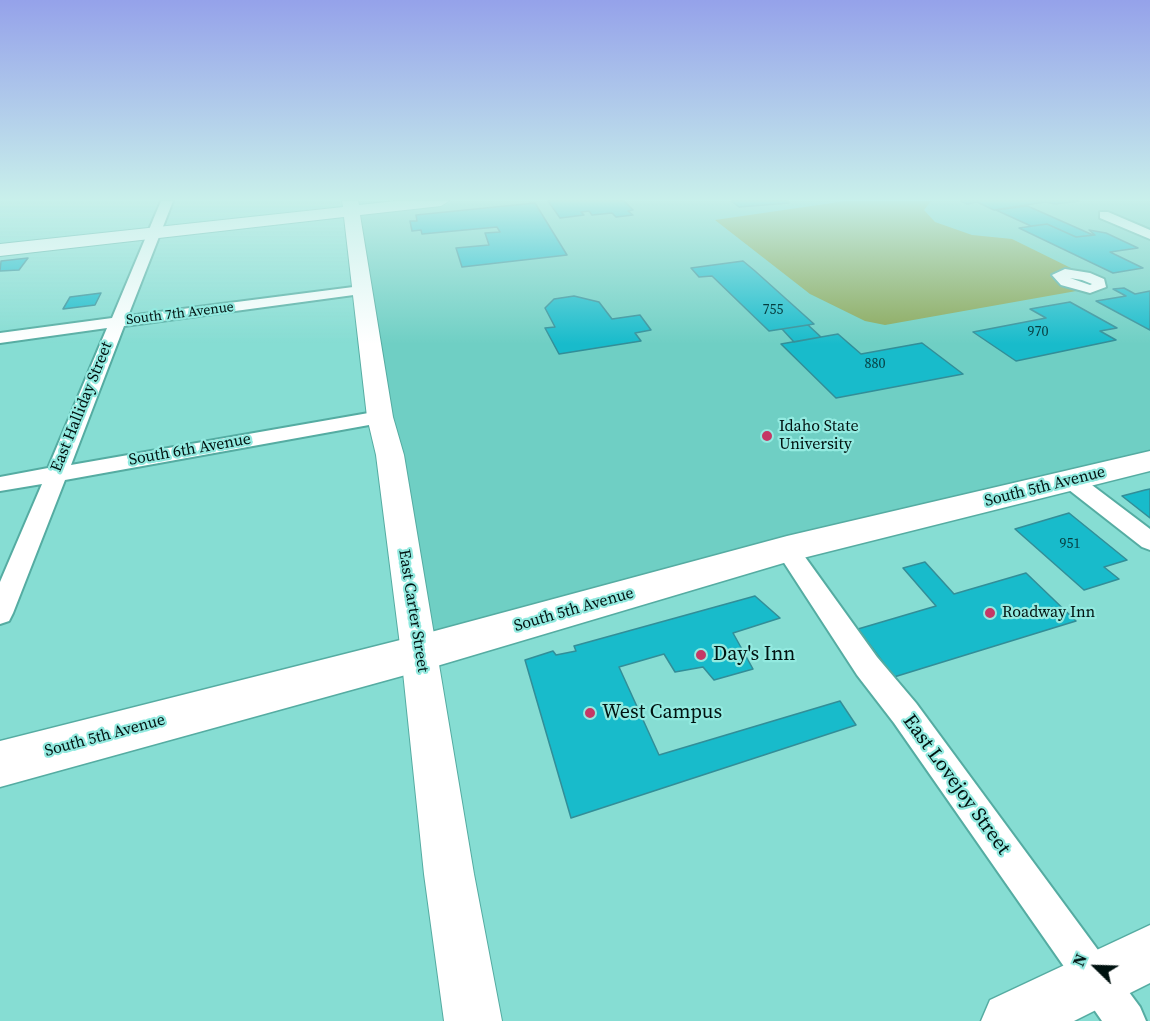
<!DOCTYPE html>
<style>
body{margin:0}
#map{position:relative;width:1150px;height:1021px;overflow:hidden;background:#86ddd3;font-family:"Source Serif 4",serif}
canvas{display:block}
.north{position:absolute;left:1066px;top:937px;width:60px;height:60px;-webkit-text-stroke:4px #93eae0;paint-order:stroke;rotate:293deg;font-size:16px;font-weight:700;line-height:24px;text-align:center;color:#001210}
.north::after{content:'';display:block;margin:auto;width:21px;height:27px;background:#001210;clip-path:polygon(50% 0,100% 100%,50% 72%,0 100%)}
</style>
<div id="map">
<canvas width="1150" height="1021"></canvas>
<div class="north">N</div>
</div>
<script>
const c = document.querySelector('canvas').getContext('2d');
c.lineJoin = 'round';
function fill(path, color) {
  c.fillStyle = color;
  c.fill(path, 'evenodd');
}
function toPath(rows) {
  const path = new Path2D();
  for (const r of rows) {
    path.moveTo(r[0], r[1]);
    for (let i = 2; i < r.length; i += 2) path.lineTo(r[i], r[i + 1]);
  }
  return path;
}
function stroke(path, color, width, dash) {
  c.strokeStyle = color;
  c.lineWidth = width;
  c.lineCap = dash ? 'butt' : 'round';
  c.setLineDash(dash || []);
  c.stroke(path);
}
function drawText(font, color, halo, rows, align = 'center') {
  c.font = font + ' "Source Serif 4",serif';
  c.lineWidth = 4.5;
  c.setLineDash([]);
  c.textBaseline = 'middle';
  c.strokeStyle = halo;
  c.fillStyle = color;
  for (const [text, x, y, turn = 0] of rows) {
    c.save();
    c.translate(x, y);
    c.rotate((+turn || 0) * Math.PI / 180);
    c.textAlign = isNaN(turn) ? turn : align;
    if (halo) c.strokeText(text, 0, 0);
    c.fillText(text, 0, 0);
    c.restore();
  }
}
fill(toPath([
 [350,201,1150,201,1150,461,420,653,413,506,390,455]
]), '#6fcfc4');
fill(toPath([
 [846,201,931,201,924,210,935,222,972,235,1012,239,1077,271,1062,272,1082,290,885,325,865,321,810,294,715,220]
]), '#8aa758');
const building = toPath([
 [548,201,624,201,633,210,628,211,633,215,616,217,612,213,592,215,589,211,581,212,584,215,560,218,548,201],
 [731,201,788,201,789,203,739,207,731,201],
 [961,201,1079,201,1056,204,1045,202,994,210,977,202,967,204,961,201],
 [535,203,567,255,462,267,456,248,489,245,485,233,500,232,497,227,422,234,421,230,412,231,410,221,417,221,416,215,535,203],
 [1027,206,1032,208,1093,235,1076,237,1047,224,1031,226,996,210,1027,206],
 [1047,224,1076,237,1095,235,1089,230,1106,233,1138,248,1110,252,1143,268,1113,273,1019,228,1047,224],
 [28,258,19,270,0,271,1,261,28,258],
 [743,261,755,271,814,324,769,331,712,276,699,277,691,268,743,261],
 [1124,288,1135,294,1150,291,1150,330,1096,301,1126,296,1113,289,1124,288],
 [101,293,95,305,63,309,70,297,101,293],
 [574,296,599,302,612,319,640,315,651,330,635,333,641,341,559,354,545,328,555,327,545,308,554,299,574,296],
 [1070,302,1117,328,1100,331,1116,340,1016,361,973,332,1046,318,1030,309,1070,302],
 [808,325,821,337,794,342,782,329,808,325],
 [838,334,861,354,922,343,963,374,836,398,781,344,838,334],
 [1150,489,1150,518,1122,496,1145,490,1150,489],
 [1069,513,1127,560,1104,567,1119,579,1084,590,1015,529,1069,513],
 [925,562,954,594,1026,573,1076,621,894,677,858,629,936,606,903,568,925,562],
 [755,596,780,618,733,633,753,669,714,680,703,667,675,672,664,654,619,667,659,755,840,701,856,725,571,818,525,660,553,651,556,655,576,651,574,646,755,596]
]);
fill(building, '#18bbcb');
stroke(building, '#328e98', 1.5);
const street = toPath([
 [161,201,173,201,128,316,361,286,368,290,361,294,124,326,71,465,380,411,390,417,380,423,65,480,13,613,9,621,0,624,0,582,42,484,0,491,0,477,48,468,107,328,0,343,0,333,112,318,161,201],
 [1100,212,1108,212,1150,230,1150,239,1100,218,1100,212],
 [1065,269,1090,273,1104,279,1106,287,1090,293,1061,285,1052,275,1065,269],
 [1070,278,1082,280,1092,284,1090,285,1070,278],
 [1072,474,1080,476,1150,529,1150,550,1142,547,1064,486,1061,481,1064,476,1072,474],
 [787,540,795,543,877,657,916,703,1140,1007,1146,1021,1102,1021,894,723,857,675,779,555,775,549,779,543,787,540]
]);
const secondary = toPath([
 [342,201,358,201,359,205,396,201,449,201,441,206,360,215,393,417,404,455,474,874,502,1021,444,1021,424,874,401,653,376,455,367,417,344,217,0,256,0,244,343,207,342,201]
]);
const primary = toPath([
 [1150,451,1150,471,787,562,420,671,0,787,0,741,420,635,787,536,1150,451],
 [1150,925,1150,983,1074,1021,981,1021,990,1000,1150,925]
]);
stroke(street, '#55aca2', 4);
stroke(secondary, '#55aca2', 2);
stroke(primary, '#55aca2', 3);
fill(street, '#fff');
fill(secondary, '#fff');
fill(primary, '#fff');
const sky = c.createLinearGradient(0, 0, 0, 344);
sky.addColorStop(0, '#95a2ea');
sky.addColorStop(0.58, '#c9f0eb');
sky.addColorStop(1, '#c9f0eb00');
c.fillStyle = sky;
c.fillRect(0, 0, 1150, 344);
for (const [x, y, r, color] of [
 [767,436,6,"#c53865"],
 [990,613,6,"#c53865"],
 [701,655,6,"#c53865"],
 [590,713,6,"#c53865"]
]) {
  const dot = new Path2D();
  dot.arc(x, y, r, 0, 2 * Math.PI);
  c.fillStyle = color;
  c.fill(dot);
  stroke(dot, '#93eae0', 2);
}
drawText('14px', '#063c3f', null, [
 ["755",773,310],
 ["970",1038,332],
 ["880",875,364],
 ["951",1070,544]
]);
drawText('14px', '#001210', '#93eae0', [
 ["South 7th Avenue",180,314,-7]
]);
drawText('16px', '#001210', '#93eae0', [
 ["East Halliday Street",82,407,-68],
 ["South 6th Avenue",190,450,-10],
 ["South 5th Avenue",1045,487,-14],
 ["South 5th Avenue",574,610,-16],
 ["East Carter Street",413,611,81],
 ["South 5th Avenue",105,736,-15]
]);
drawText('16px', '#001210', '#93eae0', [
 ["Idaho State",779,427],
 ["University",779,445],
 ["Roadway Inn",1002,613]
], 'left');
drawText('20px', '#001210', '#93eae0', [
 ["Day's Inn",713,655],
 ["West Campus",602,713]
], 'left');
drawText('20px', '#001210', '#93eae0', [
 ["East Lovejoy Street",956,785,54]
]);
</script>
